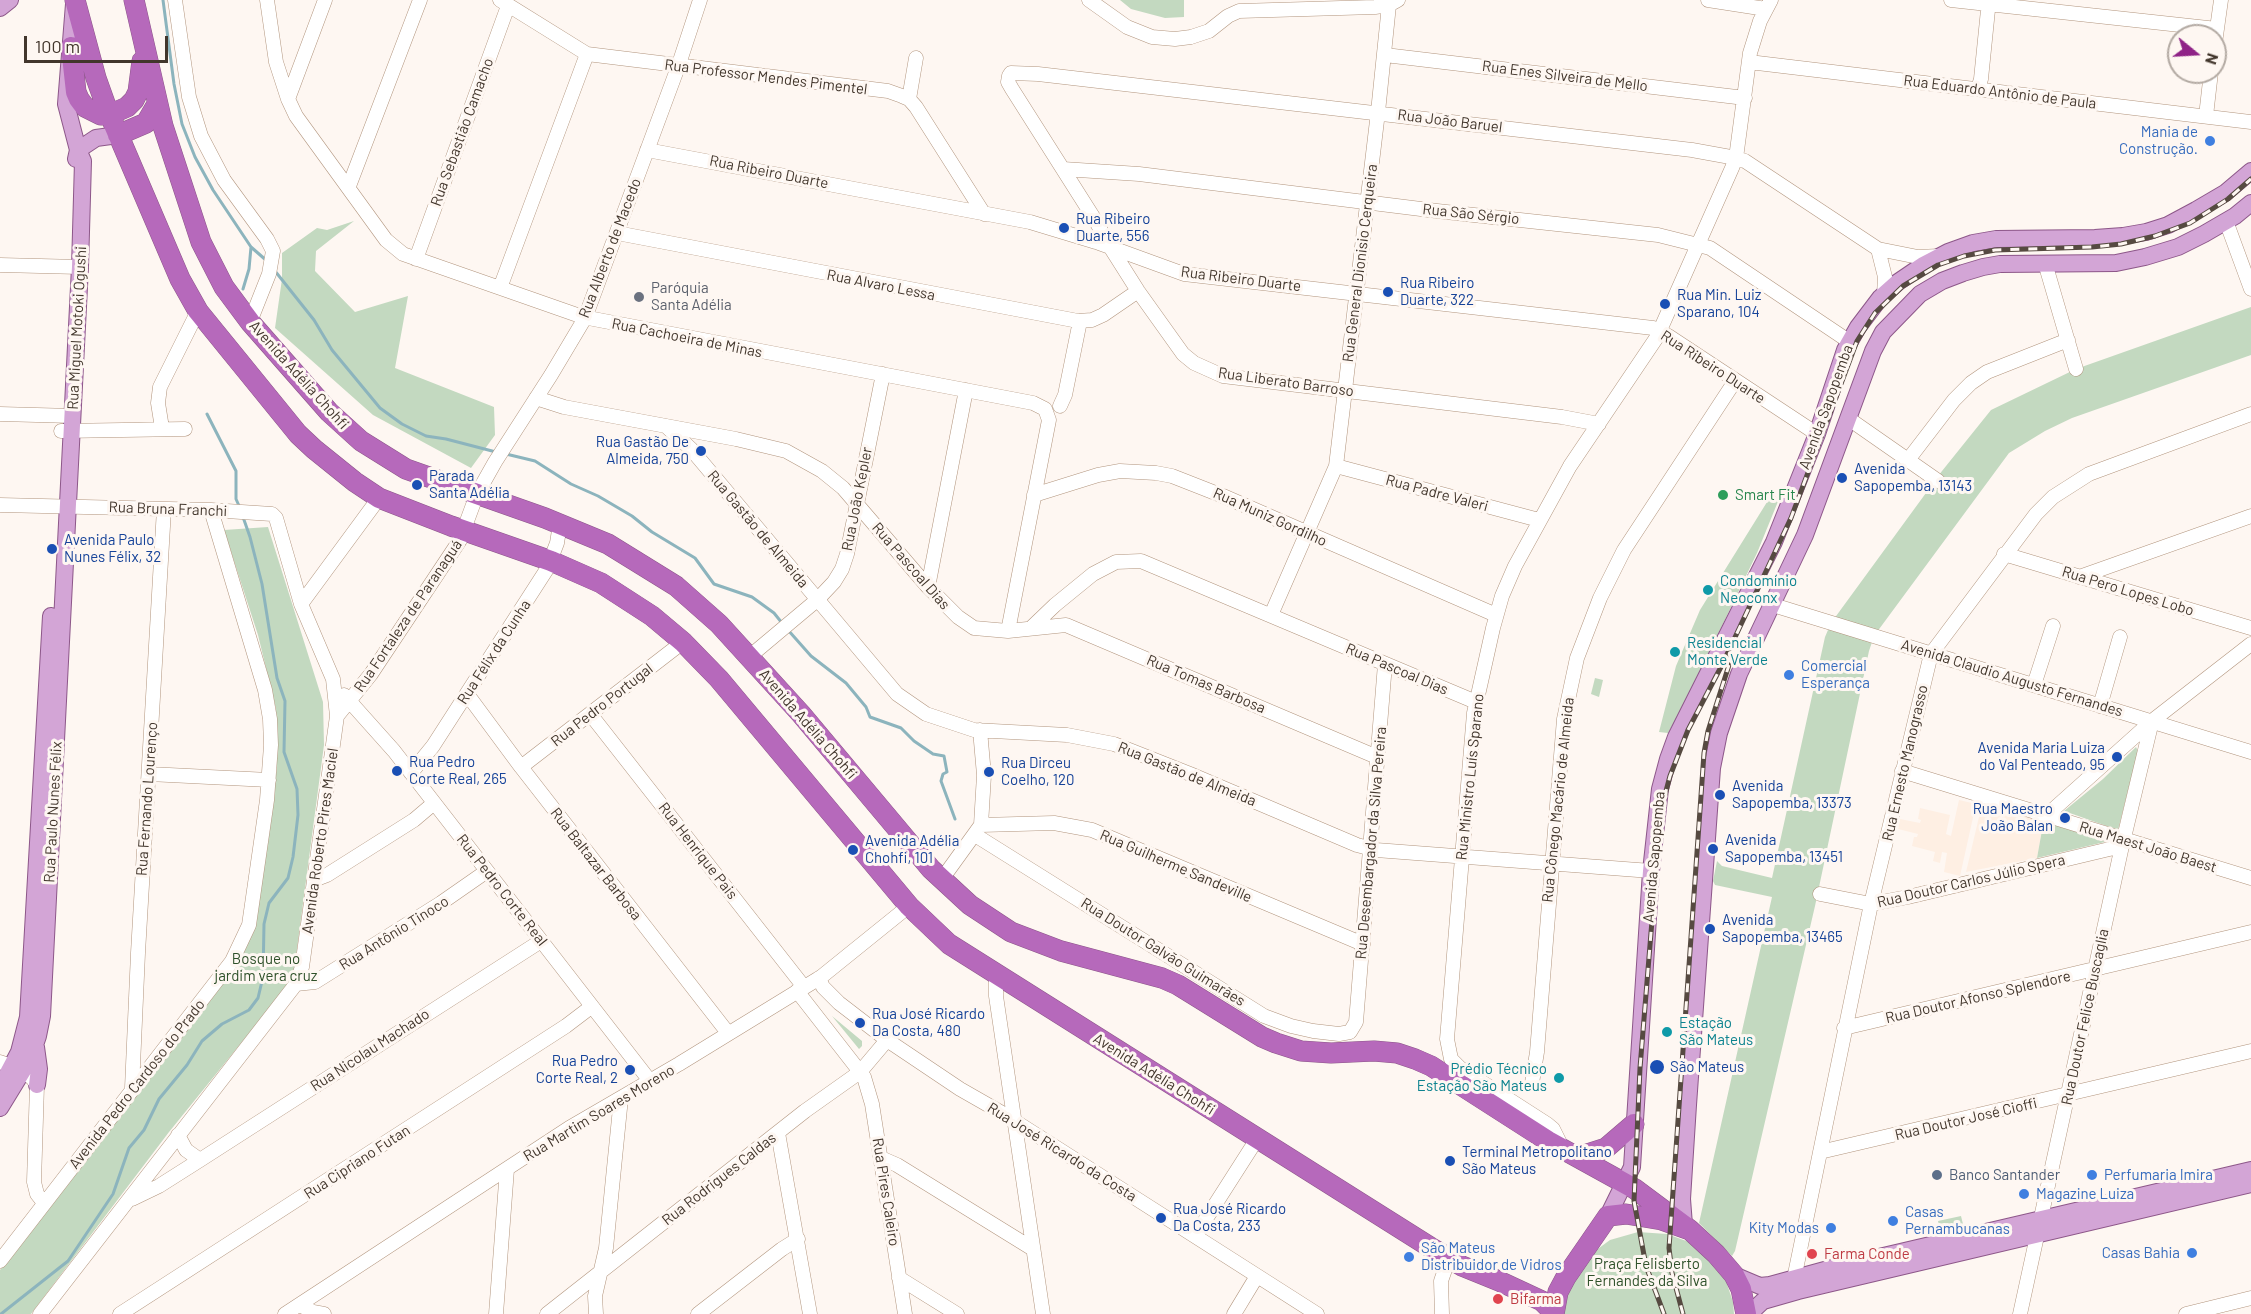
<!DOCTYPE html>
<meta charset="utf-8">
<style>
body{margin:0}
#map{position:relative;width:2251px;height:1314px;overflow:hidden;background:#fef7f2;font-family:Barlow,sans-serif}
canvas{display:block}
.north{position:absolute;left:2167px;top:24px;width:60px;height:60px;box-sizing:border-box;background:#fef7f2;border:2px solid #b3aaa3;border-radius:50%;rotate:108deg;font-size:16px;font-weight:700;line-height:24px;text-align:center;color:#42362c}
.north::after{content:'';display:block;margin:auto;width:21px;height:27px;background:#8f2387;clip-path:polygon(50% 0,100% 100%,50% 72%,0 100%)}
.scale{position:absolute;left:24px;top:36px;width:144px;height:27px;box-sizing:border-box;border:3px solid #42362c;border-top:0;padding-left:8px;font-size:18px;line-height:21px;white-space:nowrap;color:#42362c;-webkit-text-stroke:4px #fef7f2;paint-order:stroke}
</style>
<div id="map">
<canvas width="2251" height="1314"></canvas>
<div class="north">N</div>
<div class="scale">100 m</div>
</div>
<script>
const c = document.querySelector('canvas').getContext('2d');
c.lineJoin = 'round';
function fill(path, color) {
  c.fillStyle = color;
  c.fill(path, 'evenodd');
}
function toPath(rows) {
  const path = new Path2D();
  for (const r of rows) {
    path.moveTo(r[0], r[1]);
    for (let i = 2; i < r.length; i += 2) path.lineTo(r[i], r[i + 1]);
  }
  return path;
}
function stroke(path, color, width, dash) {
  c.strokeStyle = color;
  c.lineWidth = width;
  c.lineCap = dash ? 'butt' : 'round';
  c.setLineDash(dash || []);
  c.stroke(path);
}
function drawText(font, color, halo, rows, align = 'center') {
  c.font = font + ' Barlow,sans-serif';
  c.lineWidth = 6;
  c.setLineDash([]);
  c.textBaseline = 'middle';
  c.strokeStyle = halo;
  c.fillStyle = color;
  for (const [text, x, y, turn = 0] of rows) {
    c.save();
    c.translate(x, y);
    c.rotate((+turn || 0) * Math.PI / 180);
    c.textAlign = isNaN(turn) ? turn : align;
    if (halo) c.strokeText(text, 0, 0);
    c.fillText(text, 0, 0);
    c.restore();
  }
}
fill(toPath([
 [1959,800,1976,804,1960,876,1944,872,1947,853,1942,852,1940,863,1933,861,1935,852,1912,846,1914,837,1917,837,1918,834,1898,829,1900,819,1920,823,1921,820,1918,819,1920,808,1950,815,1946,834,1951,836],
 [1983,800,2044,819,2037,858,1966,872]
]), '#feefe3');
fill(toPath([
 [1120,0,1184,0,1184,17,1165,18,1131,9],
 [354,221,316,251,315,271,355,312,408,296,395,368,494,407,495,435,471,468,373,415,275,328,282,279,282,253,317,228,327,230],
 [2251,307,2251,355,2072,418,2045,431,2009,453,1874,636,1869,651,1815,906,1735,1251,1732,1256,1699,1223,1772,897,1715,885,1713,881,1717,861,1722,866,1772,878,1825,637,1831,623,1942,471,1991,410,2076,369],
 [1772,494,1779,499,1757,553,1686,701,1668,733,1659,732,1676,666,1700,610],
 [268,527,323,702,324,745,293,979,169,1132,31,1314,0,1314,0,1270,216,989,258,903,277,767,276,709,258,635,224,530],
 [1595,678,1603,680,1599,697,1591,694],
 [2136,747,2138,751,2118,830,2064,811,2103,779],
 [2044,819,2109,841,2037,858],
 [832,1016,862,1041,862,1046,859,1049],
 [1961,1216,1964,1228,1941,1233,1938,1221],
 [1638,1232,1667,1234,1689,1242,1715,1264,1726,1281,1733,1302,1734,1314,1560,1314,1562,1300,1584,1259,1610,1240]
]), '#c3d9c0');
stroke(toPath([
 [163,0,174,84,182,124,195,157,213,190,251,247,267,261],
 [275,271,314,320,332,350,380,408,402,424,426,436,446,439,496,452],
 [243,289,249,269,251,247],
 [207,414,236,471,236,499,240,508],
 [506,454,535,461,571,484,598,496,632,516,652,532,695,558,714,584,752,597,774,613,782,623],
 [788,630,811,656,846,683,866,707,870,717,901,728,914,741,933,754,944,756,947,772,943,774,941,781,955,819],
 [1,1314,68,1261,113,1194,129,1148,144,1130,159,1099,187,1065,202,1041,222,1024,249,1010,258,998,263,977,264,924,269,903,288,878,293,857,298,815,297,789,284,752,285,701,277,678,262,584,250,537,243,517]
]), '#8cb4bd', 3);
const minor = toPath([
 [175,0,189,97,201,136,224,180,267,239,273,251,269,274,250,322],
 [267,0,276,62,288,99,296,116,386,240,403,254,583,317,1033,403,1045,409,1049,420,1008,631],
 [500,0,587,54,888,91,902,96,909,99,916,107,984,214],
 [1089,0,1127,27,1152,37,1175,39,1191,37,1209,31,1228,16,1239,11,1375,7,1389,5,1398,0],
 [1708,0,1766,9],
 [1951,0,2217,29],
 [2215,43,2221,0],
 [1385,55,1745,98],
 [1749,62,2251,122],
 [1978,89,1981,79,1989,0],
 [288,99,325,0],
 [909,99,916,58],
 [2206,116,2211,72],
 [647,150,1030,222,1096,242,1184,274,1653,328,1670,337,1817,434],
 [1063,169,1139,174,1437,211,1658,235,1710,248,1850,342],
 [349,186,420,0],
 [2226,221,2251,289],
 [617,233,1078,321,1092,320,1103,315,1138,291],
 [1878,249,1885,277,1884,295],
 [416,259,508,6],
 [2045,263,2076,369],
 [0,265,80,267],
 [500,288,587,54],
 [536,398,564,407,736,439,786,451,822,471,843,488,928,587,958,617,974,628,1008,631,1066,625,1377,757],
 [1060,406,1065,395,1080,321],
 [0,414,73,416],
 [1849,419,1938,481],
 [1599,424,1562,417,1223,376,1194,363,1183,354,1138,291,1107,242,1097,223,1012,89,1008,82,1009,76,1011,73,1038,74,1692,150,1736,158,1745,161,1878,249,1918,257,1939,256],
 [667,427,691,449,897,694,926,714,974,730,1067,735,1114,744,1190,774,1357,845,1376,850,1651,871],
 [162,428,158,403,160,387,198,311],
 [61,431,185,429],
 [1908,460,1954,400,1971,383,1987,372,2068,340],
 [1336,466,1539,520],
 [1034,495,1098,475,1120,471,1156,473,1172,476,1223,496,1496,615],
 [0,505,211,510,272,514,276,518,301,604,333,679,337,716,302,967,296,984,40,1314],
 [2004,554,2251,628],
 [2079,577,2251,516],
 [928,587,966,390],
 [301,604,379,498],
 [1773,605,2251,752],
 [1271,615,1336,466,1378,112,1389,5],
 [1031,628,1055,605,1093,574,1116,562,1141,561,1476,702],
 [749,657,817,600,834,582,842,569,847,554,883,374],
 [2034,685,2053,626],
 [467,694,521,767,728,1033],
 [344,695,394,751,650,1081],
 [2100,706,2120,637],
 [591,715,804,987],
 [337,716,371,674,460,540,477,494,495,462,551,375,585,318,678,67,700,0],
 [521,767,683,642],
 [1902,771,2251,878],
 [411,773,433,746,547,569,557,543,560,524],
 [149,774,269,780],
 [2046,816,2152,721,2251,644],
 [981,825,1054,823,1092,830,1363,944],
 [975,835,1264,1016,1291,1026,1313,1031,1339,1034,1350,1032,1356,1022,1385,664],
 [942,879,981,825,984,775,980,730],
 [314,880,327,875,414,820,434,803],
 [1820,894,1871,904,1908,897,2122,846],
 [996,974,996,996,1043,1314],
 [819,978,823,987,839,1003,887,1040,960,1089,1002,1113,1317,1314],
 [296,984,315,982,323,977,441,903,487,871],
 [797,991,864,1077,872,1104,905,1314],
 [1844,1028,2251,932],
 [0,1062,19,1069,32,1078,37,1085,34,1182,37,1194,44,1203],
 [1532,1083,1537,1052,1564,719,1577,658,1600,598,1624,550,1735,381],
 [132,1088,138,953,164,509],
 [778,1133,810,1314],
 [178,1135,186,1150,200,1160],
 [1563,1149,1553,1129,1547,1124,1460,1068,1451,1059,1447,1039,1474,713,1493,628,1502,596,1515,566,1570,466,1657,337,1732,168,1736,158,1750,53,1760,21,1771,0],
 [1820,1152,2251,1051],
 [881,1158,897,1165,1033,1249],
 [132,1199,159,1186,200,1160,541,941],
 [1195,1236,1257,1139],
 [0,1261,232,961,249,925,267,800,271,745,270,719,265,690,211,510],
 [899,1278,957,1314],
 [1794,1279,1871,904,1931,654,2036,514,2053,497,2089,474,2251,414],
 [300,1305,313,1312,324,1314],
 [120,1314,566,1026,591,1007],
 [285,1314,569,1128,679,1064,821,977,909,906],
 [496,1314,507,1169],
 [547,1314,805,1111,860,1072,887,1040],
 [596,1314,595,1296,606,1248,621,1098],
 [698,1314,782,1249,798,1239],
 [1234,1314,1257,1276],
 [1442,1314,1441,1281,1449,1258],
 [2020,1314,2122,846,2152,721],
 [2186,1314,2251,1298]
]);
const major = toPath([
 [0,8,10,0],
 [76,159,78,150,96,138,118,135],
 [36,1047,39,1069,37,1085],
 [0,1088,19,1052,28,1017,51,616],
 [0,1108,30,1059,38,1036,42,1016,80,267,83,161,78,150,66,104,74,4],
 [1608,1216,1632,1167,1651,871,1660,789,1668,759,1676,737,1774,542,1817,434,1845,350,1858,327,1880,298,1898,282,1923,265,1948,252,1973,243,1996,239,2095,238,2123,236,2146,232,2168,225,2196,210,2225,193,2251,171],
 [1684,1225,1682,1199,1688,1105,1712,768,1719,733,1739,674,1805,535,1873,351,1883,332,1920,294,1942,281,1963,273,1983,267,2000,264,2116,263,2145,257,2178,247,2204,234,2235,216,2251,203],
 [1734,1275,1760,1286,1770,1285,1832,1268,2251,1170],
 [1749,1314,1763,1301,1798,1291,2251,1184]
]);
const highway = toPath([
 [75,0,96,78,106,106,180,279,198,311,298,434,314,449,355,482,379,498,451,526,551,561,601,583,652,616,683,642,719,679,909,906,949,944,1430,1247,1462,1266,1499,1281,1542,1301,1554,1313],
 [134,0,163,126,201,242,224,287,250,322,329,412,361,441,406,469,545,518,608,544,676,586,719,624,801,714,931,869,970,905,1011,932,1061,951,1162,978,1178,985,1262,1037,1276,1043,1301,1051,1331,1053,1374,1051,1397,1053,1415,1059,1431,1066,1548,1141,1635,1189,1690,1230],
 [71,47,76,92,79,99,85,107,101,115,109,115,127,107,134,100,138,92,142,61],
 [118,135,146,123,157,104],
 [1578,1157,1606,1148,1634,1124],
 [1554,1314,1558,1292,1566,1277,1608,1216,1626,1214,1662,1220,1690,1230,1716,1254,1734,1275,1741,1289,1746,1314]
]);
stroke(minor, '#b2957e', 15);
stroke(major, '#8d5789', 18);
stroke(highway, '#8d5789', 21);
stroke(minor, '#fff', 14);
stroke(major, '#d3a5d6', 16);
stroke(highway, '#b669bb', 20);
const rail = toPath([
 [1664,1314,1646,1266,1634,1201,1640,1068,1661,810,1670,776,1688,730,1722,665,1791,518,1857,341,1875,313,1903,286,1938,265,1964,256,1995,250,2092,247,2121,244,2155,236,2190,223,2228,199,2251,179],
 [1683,1314,1672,1273,1669,1248,1700,810,1704,753,1708,731,1729,665]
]);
stroke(rail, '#564a41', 5);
stroke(rail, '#fef7f2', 3, [9]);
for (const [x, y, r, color] of [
 [2210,141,6,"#3f7fe0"],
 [1064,228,6,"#1a4fb4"],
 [1388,292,6,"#1a4fb4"],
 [639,297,6,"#6b7280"],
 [1665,304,6,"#1a4fb4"],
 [701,451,6,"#1a4fb4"],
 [1842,478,6,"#1a4fb4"],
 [417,485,6,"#1a4fb4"],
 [1723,495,6,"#2e9e5b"],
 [52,549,6,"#1a4fb4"],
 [1708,590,6,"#0f9aa8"],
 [1675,652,6,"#0f9aa8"],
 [1789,675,6,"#3f7fe0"],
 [2117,757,6,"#1a4fb4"],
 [397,771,6,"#1a4fb4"],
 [989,772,6,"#1a4fb4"],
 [1720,795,6,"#1a4fb4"],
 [2065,818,6,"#1a4fb4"],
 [1713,849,6,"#1a4fb4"],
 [853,850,6,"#1a4fb4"],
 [1710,929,6,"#1a4fb4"],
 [860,1023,6,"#1a4fb4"],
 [1667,1032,6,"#0f9aa8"],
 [1657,1067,8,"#1a4fb4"],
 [630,1070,6,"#1a4fb4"],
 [1559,1078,6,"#0f9aa8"],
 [1450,1161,6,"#1a4fb4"],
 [1937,1175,6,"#5c6f8a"],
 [2092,1175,6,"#3f7fe0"],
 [2024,1194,6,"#3f7fe0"],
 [1161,1218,6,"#1a4fb4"],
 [1893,1221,6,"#3f7fe0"],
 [1831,1228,6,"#3f7fe0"],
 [2192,1253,6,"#3f7fe0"],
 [1812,1254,6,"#e0444e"],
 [1409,1257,6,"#3f7fe0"],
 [1498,1299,6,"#e0444e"]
]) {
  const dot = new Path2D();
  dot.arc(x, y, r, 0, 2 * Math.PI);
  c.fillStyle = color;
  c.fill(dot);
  stroke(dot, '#fef7f2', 2);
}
drawText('15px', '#42362c', '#fef7f2', [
 ["Rua Enes Silveira de Mello",1565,76,7],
 ["Rua Professor Mendes Pimentel",766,77,7],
 ["Rua Eduardo Antônio de Paula",2000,92,7],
 ["Rua João Baruel",1450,121,7],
 ["Rua Sebastião Camacho",462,132,-70],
 ["Rua Ribeiro Duarte",769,172,11],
 ["Rua São Sérgio",1471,214,6],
 ["Rua Alberto de Macedo",610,248,-69],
 ["Rua General Dionisio Cerqueira",1360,263,-83],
 ["Rua Ribeiro Duarte",1241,279,7],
 ["Rua Alvaro Lessa",881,285,11],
 ["Rua Miguel Motoki Ogushi",77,328,-87],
 ["Rua Cachoeira de Minas",687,338,11],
 ["Rua Ribeiro Duarte",1713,367,33],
 ["Avenida Adélia Chohfi",299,375,48],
 ["Rua Liberato Barroso",1286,382,8],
 ["Avenida Sapopemba",1826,407,-70],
 ["Rua Padre Valeri",1437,493,15],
 ["Rua João Kepler",857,499,-79],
 ["Rua Bruna Franchi",168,509,2],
 ["Rua Muniz Gordilho",1270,517,24],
 ["Rua Gastão de Almeida",758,529,50],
 ["Rua Pascoal Dias",911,566,49],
 ["Rua Pero Lopes Lobo",2128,591,17],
 ["Rua Fortaleza de Paranaguá",408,616,-56],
 ["Rua Félix da Cunha",494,652,-57],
 ["Rua Pascoal Dias",1397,669,23],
 ["Avenida Claudio Augusto Fernandes",2012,678,17],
 ["Rua Tomas Barbosa",1206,684,23],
 ["Rua Pedro Portugal",602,705,-38],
 ["Avenida Adélia Chohfi",808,724,49],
 ["Rua Ernesto Manograsso",1905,763,-77],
 ["Rua Gastão de Almeida",1187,774,22],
 ["Rua Ministro Luís Sparano",1470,777,-84],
 ["Rua Fernando Lourenço",147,799,-86],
 ["Rua Cônego Macário de Almeida",1558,800,-84],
 ["Rua Paulo Nunes Félix",53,812,-87],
 ["Avenida Roberto Pires Maciel",320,841,-82],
 ["Rua Desembargador da Silva Pereira",1371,843,-85],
 ["Rua Maest João Baest",2148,847,17],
 ["Rua Henrique Pais",698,851,52],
 ["Avenida Sapopemba",1654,857,-85],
 ["Rua Baltazar Barbosa",596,864,52],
 ["Rua Guilherme Sandeville",1176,866,23],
 ["Rua Doutor Carlos Júlio Spera",1971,881,-13],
 ["Rua Pedro Corte Real",502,890,52],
 ["Rua Antônio Tinoco",394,933,-32],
 ["Rua Doutor Galvão Guimarães",1163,952,32],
 ["Rua Doutor Afonso Splendore",1978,997,-13],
 ["Rua Doutor Felice Buscaglia",2085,1017,-78],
 ["Rua Nicolau Machado",370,1050,-33],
 ["Avenida Adélia Chohfi",1154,1074,32],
 ["Avenida Pedro Cardoso do Prado",137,1084,-52],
 ["Rua Martim Soares Moreno",599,1113,-31],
 ["Rua Doutor José Cioffi",1966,1119,-13],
 ["Rua José Ricardo da Costa",1062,1152,32],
 ["Rua Cipriano Futan",357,1162,-33],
 ["Rua Rodrigues Caldas",719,1179,-38],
 ["Rua Pires Caleiro",886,1192,81]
]);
drawText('15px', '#366cbe', '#fef7f2', [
 ["Mania de",2198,132,"right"],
 ["Construção.",2198,149,"right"],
 ["Comercial",1801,666],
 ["Esperança",1801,683],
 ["Perfumaria Imira",2104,1175],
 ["Magazine Luiza",2036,1194],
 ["Casas",1905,1212],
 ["Pernambucanas",1905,1229],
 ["Kity Modas",1819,1228,"right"],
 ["São Mateus",1421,1248],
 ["Distribuidor de Vidros",1421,1265],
 ["Casas Bahia",2180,1253,"right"]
], 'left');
drawText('15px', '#164399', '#fef7f2', [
 ["Rua Ribeiro",1076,219],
 ["Duarte, 556",1076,236],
 ["Rua Ribeiro",1400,283],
 ["Duarte, 322",1400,300],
 ["Rua Min. Luiz",1677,295],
 ["Sparano, 104",1677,312],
 ["Rua Gastão De",689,442,"right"],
 ["Almeida, 750",689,459,"right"],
 ["Avenida",1854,469],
 ["Sapopemba, 13143",1854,486],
 ["Parada",429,476],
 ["Santa Adélia",429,493],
 ["Avenida Paulo",64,540],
 ["Nunes Félix, 32",64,557],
 ["Avenida Maria Luiza",2105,748,"right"],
 ["do Val Penteado, 95",2105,765,"right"],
 ["Rua Pedro",409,762],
 ["Corte Real, 265",409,779],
 ["Rua Dirceu",1001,763],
 ["Coelho, 120",1001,780],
 ["Avenida",1732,786],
 ["Sapopemba, 13373",1732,803],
 ["Rua Maestro",2053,809,"right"],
 ["João Balan",2053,826,"right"],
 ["Avenida",1725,840],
 ["Sapopemba, 13451",1725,857],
 ["Avenida Adélia",865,841],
 ["Chohfi, 101",865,858],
 ["Avenida",1722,920],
 ["Sapopemba, 13465",1722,937],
 ["Rua José Ricardo",872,1014],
 ["Da Costa, 480",872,1031],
 ["Rua Pedro",618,1061,"right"],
 ["Corte Real, 2",618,1078,"right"],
 ["São Mateus",1670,1067],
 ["Terminal Metropolitano",1462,1152],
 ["São Mateus",1462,1169],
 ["Rua José Ricardo",1173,1209],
 ["Da Costa, 233",1173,1226]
], 'left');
drawText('15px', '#5b616d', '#fef7f2', [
 ["Paróquia",651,288],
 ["Santa Adélia",651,305]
], 'left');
drawText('15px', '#27864d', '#fef7f2', [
 ["Smart Fit",1735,495]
], 'left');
drawText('15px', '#0d838f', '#fef7f2', [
 ["Condomínio",1720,581],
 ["Neoconx",1720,598],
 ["Residencial",1687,643],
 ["Monte Verde",1687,660],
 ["Estação",1679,1023],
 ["São Mateus",1679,1040],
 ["Prédio Técnico",1547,1069,"right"],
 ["Estação São Mateus",1547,1086,"right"]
], 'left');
drawText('15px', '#2f512a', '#fef7f2', [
 ["Bosque no",266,959],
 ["jardim vera cruz",266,976],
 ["Praça Felisberto",1647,1264],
 ["Fernandes da Silva",1647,1281]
]);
drawText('15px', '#4e5e75', '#fef7f2', [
 ["Banco Santander",1949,1175]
], 'left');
drawText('15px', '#be3a42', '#fef7f2', [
 ["Farma Conde",1824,1254],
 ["Bifarma",1510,1299]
], 'left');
</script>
